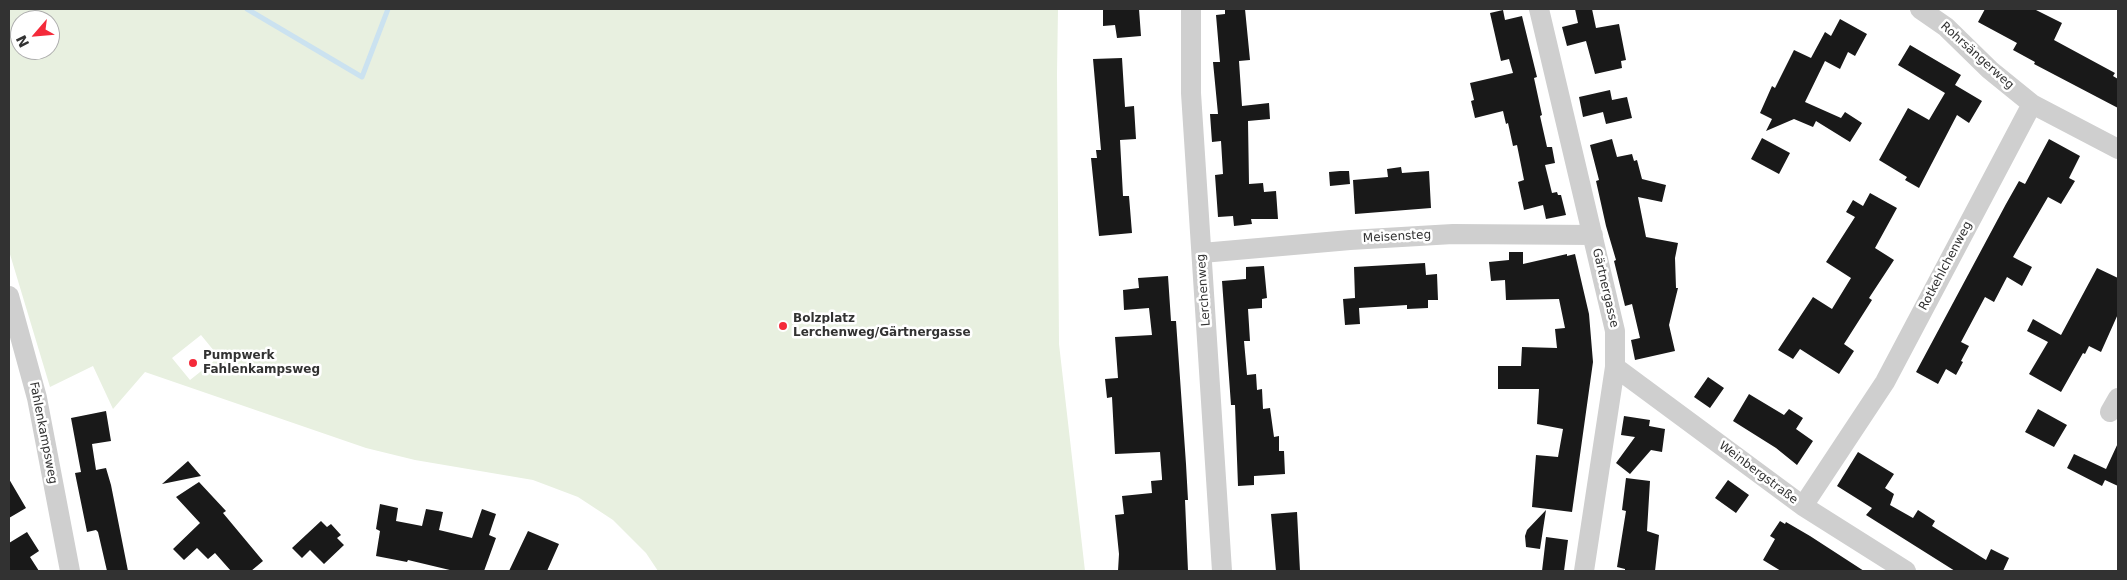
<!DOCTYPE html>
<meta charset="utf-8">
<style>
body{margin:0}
#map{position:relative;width:2127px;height:580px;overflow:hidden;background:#fff;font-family:"DejaVu Sans",sans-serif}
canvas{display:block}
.frame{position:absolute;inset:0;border:10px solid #323232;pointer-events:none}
.north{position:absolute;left:10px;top:10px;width:50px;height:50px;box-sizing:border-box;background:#fff;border:1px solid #adadad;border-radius:50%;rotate:243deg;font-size:14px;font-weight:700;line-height:20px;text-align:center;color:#323232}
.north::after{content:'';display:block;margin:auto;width:18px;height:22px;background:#f42a3a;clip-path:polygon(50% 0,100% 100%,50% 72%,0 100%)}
</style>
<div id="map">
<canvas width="2127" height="580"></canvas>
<div class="frame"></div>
<div class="north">N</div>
</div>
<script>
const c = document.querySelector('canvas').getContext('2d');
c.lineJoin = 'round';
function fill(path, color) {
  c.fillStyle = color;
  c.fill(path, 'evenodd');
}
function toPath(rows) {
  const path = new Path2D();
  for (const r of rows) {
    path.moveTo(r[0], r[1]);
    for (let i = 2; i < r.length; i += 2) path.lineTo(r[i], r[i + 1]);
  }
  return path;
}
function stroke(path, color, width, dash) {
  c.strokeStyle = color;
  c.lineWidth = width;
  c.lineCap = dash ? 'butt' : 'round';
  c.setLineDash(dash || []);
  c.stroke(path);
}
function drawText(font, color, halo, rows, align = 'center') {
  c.font = font + ' "DejaVu Sans",sans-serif';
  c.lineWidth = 5;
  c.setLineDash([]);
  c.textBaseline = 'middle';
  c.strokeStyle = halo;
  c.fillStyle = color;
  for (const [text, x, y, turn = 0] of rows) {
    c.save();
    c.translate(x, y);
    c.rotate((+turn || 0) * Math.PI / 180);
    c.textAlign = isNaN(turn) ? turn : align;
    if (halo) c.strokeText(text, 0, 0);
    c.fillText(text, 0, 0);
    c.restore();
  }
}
fill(toPath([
 [9,9,1058,9,1057,74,1059,344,1085,571,658,571,646,553,613,520,578,497,533,480,415,460,366,448,145,372,113,409,93,366,50,387,9,251],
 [20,20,50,20,50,50,20,50],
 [201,335,219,357,190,380,172,358]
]), '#e8f0e0');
stroke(toPath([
 [247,9,362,77,388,9]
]), '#cbe2f0', 5);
fill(toPath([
 [1103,9,1139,9,1141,36,1117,38,1115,25,1103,26],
 [1225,9,1245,9,1250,60,1239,61,1242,106,1269,103,1270,119,1248,121,1249,184,1263,183,1264,192,1276,191,1278,219,1251,219,1252,224,1234,226,1233,216,1218,217,1215,175,1223,174,1221,141,1212,142,1210,114,1218,114,1213,62,1220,62,1216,15,1225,14],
 [1575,9,1592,9,1596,28,1619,24,1626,60,1621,61,1622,68,1595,74,1586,41,1567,46,1562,27,1578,23],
 [1985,9,2034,9,2062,23,2054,40,2115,73,2113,76,2118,79,2118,108,2034,64,2035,62,2013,50,2017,43,1978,22],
 [1503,10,1505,20,1522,16,1537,77,1534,78,1542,115,1540,116,1547,147,1552,147,1555,163,1545,165,1552,193,1557,192,1558,195,1561,195,1566,215,1546,219,1543,205,1524,210,1518,182,1524,180,1517,145,1513,146,1508,123,1506,124,1503,111,1475,118,1471,101,1474,100,1470,83,1513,73,1509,59,1501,61,1490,13],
 [1840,19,1867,34,1855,56,1848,52,1840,69,1825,61,1805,102,1841,118,1845,112,1862,123,1850,142,1816,121,1813,127,1794,119,1766,131,1772,119,1760,113,1772,86,1775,88,1794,50,1811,58,1825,32,1831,36],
 [1910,45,1961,75,1955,85,1982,101,1969,123,1957,115,1919,188,1905,180,1907,177,1879,160,1908,108,1929,120,1945,93,1898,65],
 [1122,58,1125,107,1134,106,1136,139,1120,140,1123,196,1129,196,1132,233,1099,236,1091,158,1097,158,1096,150,1101,150,1093,59],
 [1610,90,1612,100,1627,97,1632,118,1606,124,1603,112,1583,117,1579,97],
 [1762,138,1790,153,1779,174,1751,159],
 [1612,139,1617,157,1632,154,1634,161,1637,160,1642,179,1666,185,1662,202,1638,197,1646,237,1678,243,1675,258,1676,288,1678,288,1669,325,1675,351,1635,360,1631,340,1640,338,1632,304,1625,306,1614,261,1616,260,1606,226,1596,181,1599,180,1590,145],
 [2049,139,2080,156,2069,178,2075,181,2061,204,2048,197,2013,257,2032,267,2022,286,2007,277,1994,302,1985,297,1961,342,1969,346,1961,361,1963,362,1956,375,1946,369,1938,384,1916,372,2006,204,2019,181,2025,184],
 [1401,167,1402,173,1429,171,1431,208,1355,214,1353,180,1388,177,1387,169],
 [1340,171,1349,171,1350,184,1330,186,1329,172],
 [1870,193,1897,208,1875,248,1894,260,1869,298,1872,300,1844,344,1854,351,1839,374,1800,349,1793,359,1778,350,1813,297,1832,309,1851,278,1826,262,1855,217,1846,212,1853,200,1863,206],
 [1509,252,1523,252,1523,264,1567,254,1567,256,1575,254,1589,314,1593,362,1572,512,1532,507,1536,455,1558,457,1563,429,1537,424,1539,389,1498,389,1498,366,1521,366,1522,347,1557,348,1555,329,1565,328,1559,299,1506,300,1505,280,1491,281,1489,262,1509,260],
 [1425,263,1426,275,1437,274,1438,300,1428,300,1428,308,1407,309,1407,305,1359,308,1360,324,1345,325,1343,299,1355,298,1354,267],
 [1264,266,1267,298,1262,299,1262,308,1248,309,1250,341,1244,341,1247,375,1256,374,1257,390,1262,389,1263,409,1270,408,1274,437,1279,436,1279,451,1284,451,1285,474,1254,476,1254,485,1238,486,1235,405,1231,405,1222,281,1246,279,1246,267],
 [2097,268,2118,278,2118,314,2101,352,2089,346,2085,354,2083,353,2061,392,2029,374,2048,342,2027,331,2033,319,2061,335],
 [1168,276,1171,321,1176,321,1186,464,1188,500,1185,500,1188,571,1118,571,1119,554,1115,515,1124,514,1122,496,1152,493,1151,481,1162,480,1162,478,1160,452,1115,454,1112,397,1107,398,1105,379,1118,378,1115,337,1152,335,1149,308,1124,310,1123,290,1139,288,1138,278],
 [1708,377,1724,388,1710,408,1694,397],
 [1749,394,1784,415,1789,409,1803,418,1796,429,1813,441,1797,465,1776,448,1733,421],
 [2038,409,2067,425,2054,447,2025,432],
 [106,411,111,441,92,444,96,470,106,468,111,485,128,571,107,571,98,532,96,530,87,532,75,473,81,472,71,418],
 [1624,416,1650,420,1649,426,1665,429,1662,452,1651,450,1630,474,1616,463,1635,437,1621,435],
 [2118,443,2118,486,2105,480,2102,486,2067,468,2074,454,2106,469],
 [1858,452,1894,474,1885,488,1894,494,1890,505,1913,518,1918,510,1935,521,1932,526,1986,560,1991,549,2009,558,2003,571,1955,571,1866,515,1872,508,1837,486],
 [188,461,201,476,162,484],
 [1626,478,1650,481,1647,531,1659,535,1655,571,1625,571,1625,569,1617,567,1626,511,1622,510],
 [9,479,26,508,9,518],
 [1728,480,1749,495,1736,513,1715,498],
 [199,482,226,511,223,513,263,561,251,571,231,571,215,553,208,559,197,548,184,560,173,549,200,523,176,497],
 [380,504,398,508,396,521,422,526,426,509,443,512,439,530,472,538,482,509,496,514,489,535,496,538,484,571,454,571,408,560,407,562,376,556,380,531,376,529],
 [1546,510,1540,549,1526,547,1525,536,1527,530],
 [1297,512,1300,571,1276,571,1271,514],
 [321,521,327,527,331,524,341,535,337,538,344,545,324,564,310,550,302,558,292,548],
 [1780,521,1785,524,1786,522,1810,536,1864,571,1781,571,1763,560,1775,539,1770,536],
 [528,531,559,544,547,571,509,571],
 [27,532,39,551,30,557,39,571,9,571,9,543],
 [1546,537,1568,540,1564,571,1542,571]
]), '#191919');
stroke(toPath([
 [1191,9,1191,93,1222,571],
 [1539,9,1615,331,1615,367,1584,571],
 [1920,9,1946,27,1990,70,2032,104],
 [1202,253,1350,240,1453,234,1593,235],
 [9,296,37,398,70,571],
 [1615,367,1803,506,1906,571],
 [2110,412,2118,398],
 [1803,506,1885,382,2032,104,2118,149]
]), '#cfcfcf', 20);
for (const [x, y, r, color] of [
 [783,326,5,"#f42a3a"],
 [193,363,5,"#f42a3a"]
]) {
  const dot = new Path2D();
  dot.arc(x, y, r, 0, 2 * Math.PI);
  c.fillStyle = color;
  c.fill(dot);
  stroke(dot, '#fff', 2);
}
drawText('12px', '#323232', '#fff', [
 ["Rohrsängerweg",1977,56,42],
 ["Meisensteg",1397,237,-3],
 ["Rotkehlchenweg",1946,266,-62],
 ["Gärtnergasse",1605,288,77],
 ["Lerchenweg",1204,290,-94],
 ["Fahlenkampsweg",43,433,79],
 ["Weinbergstraße",1758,473,37]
]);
drawText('bold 12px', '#323232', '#fff', [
 ["Bolzplatz",793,319],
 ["Lerchenweg/Gärtnergasse",793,333],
 ["Pumpwerk",203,356],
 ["Fahlenkampsweg",203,370]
], 'left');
</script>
